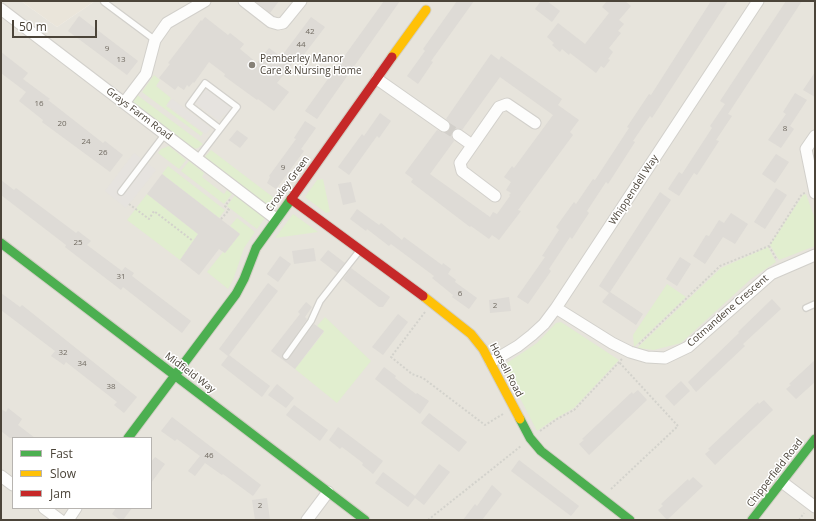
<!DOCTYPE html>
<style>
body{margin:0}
#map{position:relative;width:816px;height:521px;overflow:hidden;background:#f4f2ee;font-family:"Open Sans",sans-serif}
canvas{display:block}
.frame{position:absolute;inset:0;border:2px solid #4b4439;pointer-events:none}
.legend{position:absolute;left:12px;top:437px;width:140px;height:72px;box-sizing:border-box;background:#fff;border:1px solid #b7b4b0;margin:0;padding:5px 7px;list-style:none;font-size:12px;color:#4b4439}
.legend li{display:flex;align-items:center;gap:8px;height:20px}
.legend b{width:20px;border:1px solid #b7b4b0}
.scale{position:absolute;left:12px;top:20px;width:85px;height:18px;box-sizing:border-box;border:2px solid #4b4439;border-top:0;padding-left:5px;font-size:12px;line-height:14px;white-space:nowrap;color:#4b4439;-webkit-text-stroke:3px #fff;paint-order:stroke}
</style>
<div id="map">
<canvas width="816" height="521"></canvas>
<div class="frame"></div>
<ul class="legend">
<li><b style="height:5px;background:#4caf50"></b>Fast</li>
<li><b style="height:5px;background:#ffc107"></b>Slow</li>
<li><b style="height:5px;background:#c62828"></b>Jam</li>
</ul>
<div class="scale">50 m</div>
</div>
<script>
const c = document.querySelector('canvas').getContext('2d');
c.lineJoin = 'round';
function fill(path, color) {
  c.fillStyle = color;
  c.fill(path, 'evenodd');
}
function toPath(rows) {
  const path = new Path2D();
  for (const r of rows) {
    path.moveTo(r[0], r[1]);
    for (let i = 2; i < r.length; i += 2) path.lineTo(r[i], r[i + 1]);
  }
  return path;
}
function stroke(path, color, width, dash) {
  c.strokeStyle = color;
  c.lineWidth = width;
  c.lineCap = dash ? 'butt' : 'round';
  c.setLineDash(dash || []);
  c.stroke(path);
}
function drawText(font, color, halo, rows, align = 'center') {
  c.font = font + ' "Open Sans",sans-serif';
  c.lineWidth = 3;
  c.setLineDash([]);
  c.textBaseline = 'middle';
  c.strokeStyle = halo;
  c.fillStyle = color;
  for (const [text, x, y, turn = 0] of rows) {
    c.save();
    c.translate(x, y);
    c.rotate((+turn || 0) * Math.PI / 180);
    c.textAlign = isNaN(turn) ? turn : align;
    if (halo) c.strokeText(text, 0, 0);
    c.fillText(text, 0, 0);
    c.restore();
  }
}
fill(toPath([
 [1,1,21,1,57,27,95,1,815,1,815,520,1,520],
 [13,438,151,438,151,508,13,508]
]), '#e7e4dc');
fill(toPath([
 [21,1,95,1,57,27]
]), '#eae5da');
fill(toPath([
 [154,75,160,80,156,86,171,98,166,106,203,133,201,136,142,92],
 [137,95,203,144,198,148,193,149,133,103,133,100],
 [169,146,186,160,179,169,158,153,161,149],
 [211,150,278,201,271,209,204,158],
 [189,161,204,173,202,177,224,194,227,190,232,194,224,204,181,171],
 [168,166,225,210,219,218,162,174],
 [323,179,330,212,326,213,305,197,317,180],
 [147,194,198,234,180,260,127,220],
 [806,194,815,219,815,246,779,260,770,245,803,195],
 [235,195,265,218,257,229,227,206],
 [293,214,318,232,275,238],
 [237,218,255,232,244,248,233,280,228,289,207,272,223,252,225,253,240,234,230,226],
 [768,247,776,262,751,279,681,343,654,350,637,348,721,268],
 [667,284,686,297,634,347,633,335],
 [325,317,371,361,337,403,295,369,324,332,317,326],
 [561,322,619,360,574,408,553,420,537,431,505,369,507,363,537,343,556,323]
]), '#e1eecf');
fill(toPath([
 [206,89,232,108,226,116,224,114,219,121,195,103],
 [172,99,211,128,206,134,167,105],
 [134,153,156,170,126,208,105,191]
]), '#e6e3df');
fill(toPath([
 [255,1,279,1,270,13],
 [384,1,400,1,317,119,305,111],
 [457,1,474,1,431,61,433,62,418,84,407,76,425,51,423,49],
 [541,1,547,1,560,11,552,22,535,9],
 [607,1,625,1,631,6,619,20,624,24,618,31,621,33,609,48,613,52,608,59,610,60,604,68,601,66,596,73,570,53,569,55,562,49,560,52,552,45,554,43,547,37,558,23,585,44,609,13,602,7],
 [711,1,728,1,652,118,650,116,633,141,635,142,608,184,606,182,587,211,589,213,581,225,572,239,570,237,549,269,551,271,528,304,517,297,545,257,542,256,559,230,556,227,574,202,576,204,593,179,595,180,629,128,627,127,649,94,651,95],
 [786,1,802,1,728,114,732,116,716,140,719,141,697,175,694,173,679,196,668,189,679,172,682,174,712,128,710,126,725,104,720,101],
 [79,16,138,61,127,75,68,31],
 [205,17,228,35,230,33,244,44,240,49,257,63,269,48,281,57,311,17,325,27,299,61,296,59,277,83,289,92,274,111,258,99,257,100,224,76,225,74,209,62,194,83,193,82,189,87,187,85,184,90,178,86,175,90,159,78,170,64,168,63,201,20,202,21],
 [1,52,28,73,23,79,50,99,48,100,103,143,105,141,123,155,110,172,42,122,43,120,19,101,26,92,1,73],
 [491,54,499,60,501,56,562,99,558,105,579,120,570,132,573,135,518,210,521,211,499,240,492,235,489,239,471,226,470,227,411,182,413,179,405,173,437,130,444,133,449,130,450,123,446,119],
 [500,77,553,115,514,168,512,166,504,177,511,182,506,190,511,193,509,195,510,196,497,214,493,212,490,217,430,174,454,141,451,135,453,131,458,128,462,130],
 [815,72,815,97,803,90],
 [795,93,807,100,790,126,794,129,781,148,768,140,786,114,783,112],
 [380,113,391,121,379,138,377,136,349,175,338,167,362,134,364,136],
 [305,121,316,128,301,149,304,151,276,189,267,183,270,177,269,176,296,139,294,138],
 [237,130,248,138,240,148,229,140],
 [776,154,789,162,775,183,762,174],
 [162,174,240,234,225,253,219,249,199,275,180,260,198,234,147,194],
 [1,180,14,190,16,188,76,233,78,231,91,241,87,245,122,271,125,267,134,273,132,276,191,321,182,333,123,287,121,290,91,267,65,247,66,245,1,195],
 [351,182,356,202,343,205,338,184],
 [776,188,787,195,765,229,754,222],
 [660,192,671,200,610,292,643,314,636,325,602,302,609,293,599,286],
 [357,209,379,225,381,223,402,240,404,237,442,265,443,263,451,269,448,274,456,280,455,282,477,298,469,309,452,297,453,295,432,278,434,276,391,244,389,246,367,229,366,231,350,219],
 [731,213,748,224,735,244,723,237,705,264,693,256,706,235,709,236,719,220,724,223],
 [314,248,316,261,294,264,292,251],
 [328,250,345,263,337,273,320,260],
 [280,256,291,264,278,282,267,274],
 [680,257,691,264,677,286,666,279],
 [351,268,390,297,383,307,379,307,343,279],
 [268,283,278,291,229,355,270,386,262,397,221,365,228,356,219,349],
 [1,293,20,307,22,305,137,397,124,413,114,405,117,402,66,362,64,365,51,356,55,351,1,310],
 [509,297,511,311,490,313,489,300],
 [772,299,781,309,743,344,745,346,696,392,688,382,739,333,738,332],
 [306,302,312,307,305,317,307,319,283,354,282,358,286,360,289,358,314,324,324,331,295,369,271,351,300,314,298,312],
 [398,314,408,322,383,355,372,347],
 [815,360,815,382,796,399,786,389,791,385,789,384],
 [384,367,396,376,395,378,416,394,417,393,429,401,420,414,375,379],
 [681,381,690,391,674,406,665,396],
 [277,384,294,398,286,408,268,395],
 [638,390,647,400,589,455,579,444,584,440,582,439,632,392,633,394],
 [764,400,773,410,715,465,705,454,710,450,708,449,758,402,759,404],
 [294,405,328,430,320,441,286,415],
 [8,408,22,419,18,425,35,438,10,438,1,431,1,409,6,412],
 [429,413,467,442,459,452,421,423],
 [172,417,261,485,253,496,223,474,222,475,205,463,195,476,188,471,200,456,177,439,175,441,161,431],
 [338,427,383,461,373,474,362,465,363,463,342,447,340,449,329,440],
 [155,457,165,464,151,483,151,462],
 [519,460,579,506,571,516,511,471],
 [439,464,450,472,424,505,415,498,408,507,375,483,383,472,415,496],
 [693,477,703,486,667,520,658,510,663,506,661,504,688,479,689,481],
 [492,485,502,494,482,520,463,520,475,504,477,506],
 [267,498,270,520,255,520,252,500],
 [116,508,132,508,123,520,120,520,112,514]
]), '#dedbd6');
stroke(toPath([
 [444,126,458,135]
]), '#d2cfca', 11, [11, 5.5]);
const lane = toPath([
 [104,2,155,40],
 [197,159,220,129,237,107,205,83,189,105,220,129],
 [121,192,165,134],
 [806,308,815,304],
 [286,356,311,321,320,301,360,250]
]);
const street = toPath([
 [244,1,271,22,278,24,283,23,288,17,301,1],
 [1,9,276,219],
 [377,79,444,126],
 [124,103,146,74,155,40,167,23,205,1],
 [458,135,472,145],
 [815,136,806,149,815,193],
 [495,196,462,171,460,163,499,107,507,104,535,123],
 [556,308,612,343,630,352,647,357,665,358,688,347,771,274,815,255],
 [491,362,518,346,532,335,544,324,556,308,758,1],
 [1,476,13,485],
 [782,482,815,507],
 [44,508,60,520],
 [68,520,76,508],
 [307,520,328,492]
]);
const fast = toPath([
 [1,243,365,520],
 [520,419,530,438,541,451,630,520],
 [128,438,236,294,244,279,256,248,292,198],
 [752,520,815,439]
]);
const slow = toPath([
 [392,57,426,10],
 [423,296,471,334,483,349,520,419]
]);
const jam = toPath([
 [292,198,392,57],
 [291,199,423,296]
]);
stroke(lane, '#d2d0cb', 8);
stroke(street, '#d2d0cb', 13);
stroke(fast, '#d3cfc5', 11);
stroke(slow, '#d3cfc5', 11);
stroke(jam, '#d3cfc5', 11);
stroke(toPath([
 [129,204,149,219,154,211,193,241],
 [221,219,229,210,225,206,231,198],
 [769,246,777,260],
 [425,312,391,357,412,374,423,378,485,425,503,414],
 [639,344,720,266,769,246,802,194,805,193],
 [540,431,557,419,574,410,622,359],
 [611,489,678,426,619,362],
 [428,520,521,446],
 [799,520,804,513]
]), '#d3d2cc', 2, [2, 2]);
stroke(lane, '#fdfdfc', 5.5);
stroke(street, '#fdfdfc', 11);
stroke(fast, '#4caf50', 9);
stroke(slow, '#ffc107', 9);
stroke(jam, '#c62828', 9);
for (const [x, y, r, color] of [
 [252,65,4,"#868178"]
]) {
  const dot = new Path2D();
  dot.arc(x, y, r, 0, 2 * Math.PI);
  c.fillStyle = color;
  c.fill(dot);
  stroke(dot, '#fff', 1.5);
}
drawText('8px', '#706a61', null, [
 ["42",310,32],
 ["44",301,45],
 ["9",107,49],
 ["13",121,60],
 ["16",39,104],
 ["20",62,124],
 ["8",785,129],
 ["24",86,142],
 ["26",103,153],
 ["9",283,168],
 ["25",78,243],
 ["31",121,277],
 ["6",460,294],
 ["2",495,306],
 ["32",63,353],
 ["34",82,364],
 ["38",111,387],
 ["46",209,456],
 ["2",260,506]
]);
drawText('10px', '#4b4439', '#fff', [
 ["Pemberley Manor",260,59],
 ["Care & Nursing Home",260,71]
], 'left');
drawText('10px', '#4b4439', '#fff', [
 ["Grays Farm Road",139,114,37],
 ["Croxley Green",288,184,-54],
 ["Whippendell Way",634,190,-57],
 ["Cotmandene Crescent",728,311,-41],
 ["Horsell Road",506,370,62],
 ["Midfield Way",190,373,37],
 ["Chipperfield Road",775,473,-52]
]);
</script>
